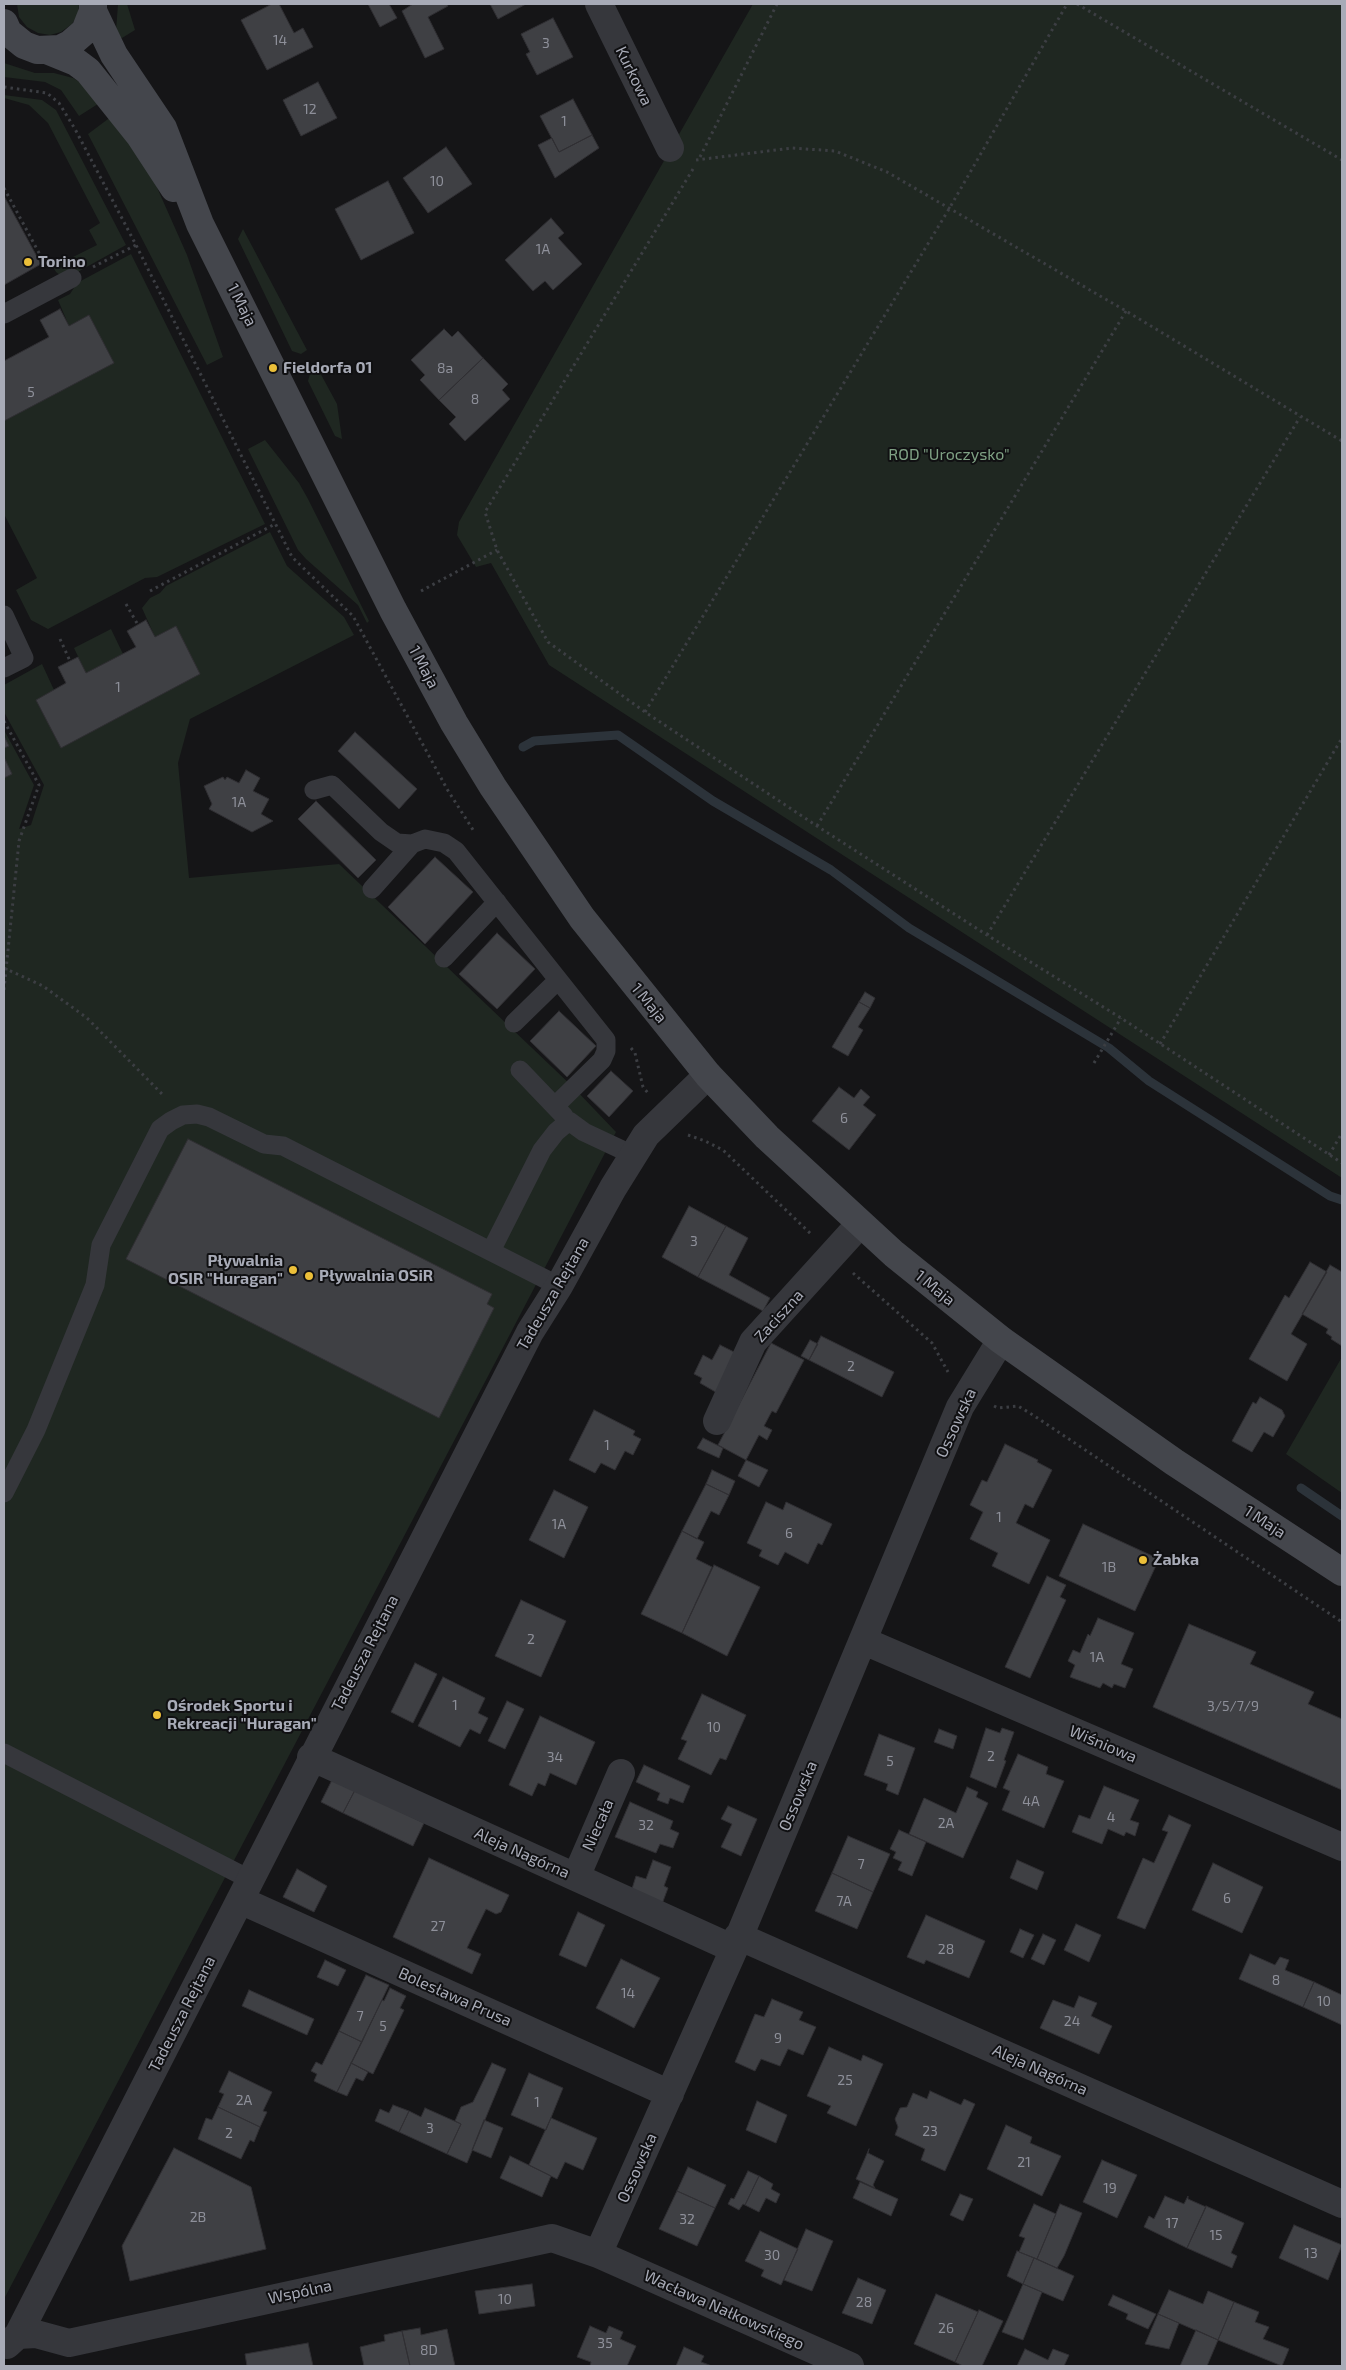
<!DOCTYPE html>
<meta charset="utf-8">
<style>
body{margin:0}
#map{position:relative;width:1346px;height:2370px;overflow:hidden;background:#151517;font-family:"Exo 2",sans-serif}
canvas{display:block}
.frame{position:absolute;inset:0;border:5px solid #a8abb7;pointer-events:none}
</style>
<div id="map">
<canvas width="1346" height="2370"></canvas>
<div class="frame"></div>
</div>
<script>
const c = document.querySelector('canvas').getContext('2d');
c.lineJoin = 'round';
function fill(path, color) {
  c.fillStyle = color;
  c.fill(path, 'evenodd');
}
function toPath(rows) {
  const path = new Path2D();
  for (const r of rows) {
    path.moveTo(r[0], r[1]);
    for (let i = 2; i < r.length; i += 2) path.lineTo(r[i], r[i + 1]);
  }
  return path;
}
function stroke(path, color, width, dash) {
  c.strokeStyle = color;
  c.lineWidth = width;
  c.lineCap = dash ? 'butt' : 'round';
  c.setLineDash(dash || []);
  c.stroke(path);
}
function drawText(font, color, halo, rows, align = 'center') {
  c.font = font + ' "Exo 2",sans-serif';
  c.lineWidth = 4;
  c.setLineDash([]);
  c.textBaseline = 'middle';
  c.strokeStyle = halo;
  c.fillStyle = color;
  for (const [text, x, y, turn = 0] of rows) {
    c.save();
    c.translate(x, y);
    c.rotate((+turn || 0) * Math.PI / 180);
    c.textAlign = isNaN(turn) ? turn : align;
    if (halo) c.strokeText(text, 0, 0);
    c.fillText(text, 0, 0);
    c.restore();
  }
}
fill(toPath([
 [17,4,79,4,78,14,72,24,61,32,50,35,38,33,27,27,19,17],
 [118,4,127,4,135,30,122,38,116,36,116,31],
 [753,4,1342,4,1342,1178,549,665,491,563,476,567,457,535,459,522],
 [4,63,35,73,54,73,73,78,83,84,101,102,79,116,61,90,45,82,4,77],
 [4,95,42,100,56,110,126,245,74,274,61,276,56,272,53,267,97,245,89,230,100,223,48,123,29,105,4,98],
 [112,116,155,183,187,255,223,357,207,365,88,134],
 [243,229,307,350,301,354,292,351,238,239],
 [131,254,265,524,157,577,145,578,48,629,31,620,16,590,37,578,4,514,4,421,114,363,89,315,69,326,58,300,70,294,77,283],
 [318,369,337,404,342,439,335,436,308,381,310,374],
 [265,440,299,483,308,499,369,621,367,623,358,605,306,559,298,550,248,449],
 [270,532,287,566,344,617,354,635,190,719,178,763,189,878,339,864,574,1088,616,1132,4,2299,4,730,34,785,19,829,31,825,44,785,4,712,4,685,42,664,54,690,36,700,61,748,200,674,176,626,155,637,142,608,150,598,160,593,166,586],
 [111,629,123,654,86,673,74,648],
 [1342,1357,1342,1493,1286,1454]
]), '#1f2721');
stroke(toPath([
 [523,747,534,741,618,735,713,801,831,870,909,928,1109,1048,1149,1081,1330,1196,1342,1200],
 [1301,1488,1342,1516]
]), '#2c333a', 9);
const building = toPath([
 [272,4,279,4,294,33,303,28,313,47,267,70,241,20,272,4],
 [368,4,389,4,397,18,380,27,368,4],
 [413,4,447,4,448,6,428,17,444,49,425,58,402,11,413,4],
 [490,4,526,4,498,19,490,4],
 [553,18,573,57,537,75,526,54,530,52,521,34,553,18],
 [318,82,337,118,301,136,283,100,318,82],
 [573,99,592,135,559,152,540,116,573,99],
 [592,135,599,148,555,178,538,145,552,138,559,152,592,135],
 [446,147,472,184,428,213,403,178,446,147],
 [388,181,414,233,361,260,335,209,388,181],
 [4,196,41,264,4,285,4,196],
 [551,218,564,233,558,238,582,264,553,290,545,281,533,291,505,260,551,218],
 [60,309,69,326,89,315,114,363,4,421,4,361,49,337,40,320,60,309],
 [444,329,452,337,458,331,483,358,439,400,420,380,425,375,411,360,444,329],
 [483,358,508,384,502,390,510,399,465,441,449,424,456,417,439,400,483,358],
 [146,620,155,637,176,626,200,674,61,748,36,700,66,683,58,667,78,657,86,673,136,647,127,631,146,620],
 [355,732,417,789,399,809,338,751,355,732],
 [4,736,9,746,4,748,4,736],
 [4,757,12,774,4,778,4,757],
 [246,770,260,778,253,791,269,799,261,814,273,821,252,832,209,809,212,804,204,786,223,777,225,780,227,777,239,783,246,770],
 [316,801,376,860,358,878,298,819,316,801],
 [435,857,473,892,425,944,388,907,435,857],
 [497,933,535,969,497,1009,459,974,497,933],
 [865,992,875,998,870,1008,859,1002,865,992],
 [859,1002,870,1008,858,1027,863,1030,848,1056,832,1047,859,1002],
 [559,1011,596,1046,567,1077,530,1041,559,1011],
 [611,1071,633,1091,609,1117,587,1096,611,1071],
 [839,1087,854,1098,861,1089,870,1097,863,1105,876,1115,849,1150,812,1121,839,1087],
 [188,1139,492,1294,487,1304,494,1308,439,1418,126,1259,188,1139],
 [689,1206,726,1226,698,1277,662,1257,689,1206],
 [726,1226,748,1238,729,1275,770,1298,763,1311,698,1277,726,1226],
 [1310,1262,1327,1272,1291,1334,1307,1344,1287,1381,1249,1359,1285,1295,1289,1298,1310,1262],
 [1330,1265,1342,1272,1342,1346,1331,1339,1332,1337,1326,1333,1328,1329,1302,1314,1330,1265],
 [821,1336,894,1372,882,1397,809,1360,821,1336],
 [810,1340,818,1344,809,1360,801,1356,810,1340],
 [771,1343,804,1360,776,1413,772,1411,764,1426,772,1430,767,1440,759,1435,746,1460,718,1445,771,1343],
 [720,1345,740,1355,719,1394,700,1383,702,1378,694,1374,703,1355,712,1360,720,1345],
 [1260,1397,1282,1410,1285,1416,1273,1437,1264,1432,1252,1452,1232,1441,1253,1402,1256,1404,1260,1397],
 [594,1410,635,1431,633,1435,641,1439,633,1455,625,1451,615,1470,601,1463,595,1473,569,1460,594,1410],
 [703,1438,723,1448,719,1458,697,1448,703,1438],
 [1005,1444,1038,1460,1037,1462,1052,1470,1033,1508,1025,1504,1016,1523,1050,1540,1029,1584,992,1566,998,1553,970,1539,983,1512,970,1505,982,1480,987,1482,1005,1444],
 [746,1460,768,1470,759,1487,738,1476,746,1460],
 [712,1470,735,1481,729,1495,706,1484,712,1470],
 [706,1484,729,1495,719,1515,711,1511,697,1539,682,1531,706,1484],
 [554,1490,588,1507,564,1558,529,1540,554,1490],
 [766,1502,783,1510,786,1502,832,1524,822,1545,818,1543,808,1564,785,1552,778,1565,759,1556,762,1550,747,1543,766,1502],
 [1083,1524,1159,1559,1135,1611,1059,1576,1083,1524],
 [682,1531,704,1542,696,1559,712,1567,682,1633,641,1614,682,1531],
 [714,1565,760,1587,727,1656,682,1633,714,1565],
 [1047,1576,1066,1585,1060,1597,1066,1600,1030,1678,1005,1667,1047,1576],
 [521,1600,566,1621,541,1677,495,1656,521,1600],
 [1098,1618,1134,1633,1121,1664,1133,1669,1125,1688,1114,1684,1112,1688,1103,1683,1100,1688,1070,1677,1075,1665,1068,1661,1073,1650,1080,1653,1088,1634,1090,1636,1098,1618],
 [1189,1624,1256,1652,1250,1664,1314,1692,1308,1704,1342,1719,1342,1790,1153,1707,1189,1624],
 [415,1663,437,1674,413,1723,391,1712,415,1663],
 [443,1677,485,1698,478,1713,488,1718,480,1734,470,1729,460,1747,418,1726,443,1677],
 [702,1694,746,1715,726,1760,720,1758,711,1775,678,1759,687,1741,681,1739,702,1694],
 [507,1701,524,1709,505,1749,488,1741,507,1701],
 [540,1716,595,1742,576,1785,550,1773,545,1786,538,1783,532,1796,509,1785,540,1716],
 [986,1728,1000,1733,1002,1728,1014,1732,1004,1760,1006,1761,996,1788,970,1777,986,1728],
 [939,1729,957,1736,953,1749,934,1742,939,1729],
 [879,1734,915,1748,898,1795,886,1790,888,1784,864,1775,879,1734],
 [1018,1754,1048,1767,1046,1774,1064,1781,1044,1828,1002,1810,1010,1791,1003,1788,1018,1754],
 [644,1765,690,1786,683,1803,670,1798,668,1804,657,1800,660,1793,636,1782,644,1765],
 [332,1780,355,1790,343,1813,321,1802,332,1780],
 [1104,1786,1139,1800,1130,1820,1139,1823,1135,1836,1126,1832,1124,1836,1108,1829,1102,1844,1072,1832,1079,1815,1090,1819,1104,1786],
 [967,1787,978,1792,976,1797,988,1803,963,1858,909,1834,924,1798,956,1813,967,1787],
 [355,1790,424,1823,413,1846,343,1813,355,1790],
 [630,1802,673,1821,670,1829,679,1833,673,1848,660,1844,656,1853,615,1837,630,1802],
 [728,1806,757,1819,741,1856,721,1847,732,1824,721,1819,728,1806],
 [1169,1815,1191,1825,1145,1929,1117,1918,1143,1858,1154,1863,1168,1832,1162,1830,1169,1815],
 [899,1830,926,1842,912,1876,898,1870,902,1862,893,1858,896,1852,890,1849,899,1830],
 [848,1836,890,1854,873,1892,832,1873,848,1836],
 [429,1858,509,1895,501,1912,496,1914,486,1909,467,1948,481,1954,472,1974,393,1937,429,1858],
 [653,1860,671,1867,664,1886,668,1888,662,1904,631,1892,636,1876,646,1879,653,1860],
 [1017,1860,1044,1872,1037,1890,1010,1878,1017,1860],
 [1213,1863,1263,1887,1242,1933,1192,1910,1213,1863],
 [297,1869,327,1886,314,1912,283,1897,297,1869],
 [832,1873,873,1892,857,1929,815,1911,832,1873],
 [578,1912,605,1925,586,1967,559,1955,578,1912],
 [926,1915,985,1941,969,1978,926,1960,924,1964,907,1957,926,1915],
 [1076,1924,1101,1935,1089,1962,1064,1950,1076,1924],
 [1020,1929,1034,1935,1023,1958,1010,1952,1020,1929],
 [1043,1934,1056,1940,1044,1965,1031,1959,1043,1934],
 [1250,1954,1275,1965,1280,1957,1289,1960,1285,1970,1314,1982,1303,2007,1239,1979,1250,1954],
 [621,1959,660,1978,634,2028,596,2008,621,1959],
 [325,1960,346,1970,338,1986,317,1977,325,1960],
 [366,1975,389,1985,362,2042,339,2031,366,1975],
 [1314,1982,1342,1995,1342,2025,1303,2007,1314,1982],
 [390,1988,406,1996,400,2008,404,2010,373,2074,351,2063,382,2000,384,2001,390,1988],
 [249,1990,314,2019,307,2035,242,2006,249,1990],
 [1079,1996,1097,2003,1091,2016,1112,2026,1099,2054,1040,2028,1053,2000,1074,2008,1079,1996],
 [772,1999,803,2012,799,2020,816,2027,803,2055,788,2049,780,2066,761,2059,755,2071,735,2062,755,2014,764,2017,772,1999],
 [339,2031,362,2042,337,2092,314,2081,317,2074,311,2071,316,2062,322,2065,339,2031],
 [829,2047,861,2061,863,2055,883,2064,856,2126,827,2113,831,2106,807,2096,829,2047],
 [351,2063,368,2072,363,2081,356,2078,347,2096,337,2092,351,2063],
 [492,2063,506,2069,467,2163,447,2154,461,2124,455,2121,461,2107,473,2102,492,2063],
 [229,2071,272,2092,263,2111,267,2112,260,2127,218,2107,224,2094,219,2092,229,2071],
 [529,2073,563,2088,546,2130,511,2115,529,2073],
 [930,2091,961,2105,964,2099,975,2104,945,2171,921,2160,925,2149,895,2135,898,2127,895,2119,900,2108,907,2107,913,2093,927,2099,930,2091],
 [757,2101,787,2115,776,2143,746,2130,757,2101],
 [393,2105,409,2111,399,2132,375,2121,380,2109,389,2113,393,2105],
 [218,2107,260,2127,254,2142,250,2140,241,2159,198,2139,206,2118,212,2120,218,2107],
 [425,2108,461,2124,447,2154,399,2132,409,2111,421,2117,425,2108],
 [551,2118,597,2138,583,2170,565,2162,557,2179,529,2165,551,2118],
 [484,2120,503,2128,491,2158,472,2150,484,2120],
 [1006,2125,1032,2137,1030,2143,1061,2156,1042,2196,987,2169,1006,2125],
 [174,2148,251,2187,266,2249,130,2281,122,2246,174,2148],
 [869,2149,868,2153,884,2161,873,2185,875,2188,856,2179,869,2149],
 [510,2156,551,2176,542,2197,500,2178,510,2156],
 [1102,2160,1137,2175,1117,2218,1083,2202,1102,2160],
 [688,2167,726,2185,715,2208,677,2191,688,2167],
 [748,2171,759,2176,745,2205,743,2204,739,2210,728,2204,731,2198,734,2199,748,2171],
 [759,2176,773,2184,771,2189,780,2194,776,2203,766,2198,759,2212,745,2205,759,2176],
 [860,2182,898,2199,891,2216,853,2198,860,2182],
 [677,2191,715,2208,697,2246,659,2229,677,2191],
 [960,2194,973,2199,963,2221,950,2215,960,2194],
 [1165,2196,1184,2204,1188,2196,1188,2199,1206,2207,1187,2248,1144,2227,1149,2216,1154,2219,1165,2196],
 [1034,2204,1056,2214,1037,2259,1019,2252,1025,2238,1019,2236,1034,2204],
 [1060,2204,1082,2213,1064,2256,1057,2268,1037,2259,1060,2204],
 [1206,2206,1244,2223,1231,2253,1237,2256,1232,2268,1187,2248,1206,2206],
 [1294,2225,1342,2245,1328,2280,1279,2258,1294,2225],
 [806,2229,833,2241,812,2291,784,2280,806,2229],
 [760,2231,798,2249,781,2285,761,2276,764,2270,745,2261,760,2231],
 [1017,2251,1034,2258,1023,2284,1007,2276,1017,2251],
 [1034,2258,1074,2276,1063,2301,1023,2284,1034,2258],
 [858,2278,886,2290,872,2324,842,2313,858,2278],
 [532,2284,535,2306,479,2314,475,2291,532,2284],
 [1023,2284,1042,2292,1023,2340,1002,2332,1023,2284],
 [1169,2290,1203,2304,1208,2291,1234,2302,1218,2340,1158,2314,1169,2290],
 [936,2294,978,2312,955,2362,914,2344,936,2294],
 [1113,2295,1156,2314,1148,2329,1126,2319,1128,2314,1108,2305,1113,2295],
 [1234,2302,1259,2312,1255,2322,1269,2327,1263,2339,1289,2349,1282,2366,1218,2340,1234,2302],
 [979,2310,1003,2321,982,2366,963,2366,955,2362,979,2310],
 [1158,2314,1179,2323,1169,2349,1145,2344,1158,2314],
 [590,2326,606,2333,609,2326,623,2332,620,2339,636,2346,627,2366,590,2366,591,2362,577,2357,590,2326],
 [420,2328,421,2335,447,2329,455,2366,410,2366,402,2331,420,2328],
 [1196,2330,1218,2340,1207,2366,1180,2366,1196,2330],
 [402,2331,410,2366,364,2366,360,2347,385,2341,384,2335,402,2331],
 [308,2343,313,2366,247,2366,245,2354,308,2343],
 [684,2347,704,2356,701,2362,712,2366,676,2366,684,2347],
 [1025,2349,1048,2360,1053,2349,1069,2355,1064,2366,1017,2366,1025,2349]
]);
fill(building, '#3f4044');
stroke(building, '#302f33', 1);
stroke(toPath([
 [1077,4,1342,160],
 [4,87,47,93,59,103,75,129,136,245,292,557,353,616,447,789,475,833],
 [700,157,777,4],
 [696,160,792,148,835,151,887,172,1126,311,1342,441],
 [693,169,485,512,497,550,548,642,645,712,817,826,987,935,1121,1018,1342,1163],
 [4,188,45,264],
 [93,267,136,245],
 [150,591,275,524],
 [421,591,497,550],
 [126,604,138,625],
 [60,639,70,661],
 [645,712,949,209,1067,4],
 [4,721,39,785,19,841,4,990],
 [817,826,1126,311],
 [987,935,1300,417],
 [4,968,43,986,87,1018,164,1096],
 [1160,1044,1342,738],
 [631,1048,635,1053,643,1087,648,1093],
 [1094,1063,1121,1018],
 [688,1135,705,1141,723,1150,812,1235],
 [1329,1155,1342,1133],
 [853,1273,932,1343,948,1372],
 [994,1406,998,1408,1018,1406,1033,1415,1342,1622]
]), '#3c3e43', 3, [2.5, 4]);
stroke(toPath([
 [4,314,72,278],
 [4,615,24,658,4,668],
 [314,790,332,785,381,832,397,843,412,844,425,839,444,843,456,851,606,1040,606,1051,602,1060,555,1106],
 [372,889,412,844],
 [444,958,497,902],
 [514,1023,558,980],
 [520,1070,564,1116],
 [491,1251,542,1150,556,1132,569,1121,584,1132,633,1155],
 [4,1493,36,1430,95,1285,101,1245,160,1129,171,1121,183,1115,197,1114,209,1117,264,1144,283,1146,559,1286],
 [4,1753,251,1880]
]), '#36373c', 19);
stroke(toPath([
 [599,4,670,148],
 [717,1421,753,1342,860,1224],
 [864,1641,1342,1847],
 [311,1757,734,1949],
 [576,1877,621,1773],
 [240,1900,670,2094],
 [738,1936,1342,2204],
 [598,2254,734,1949,960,1407,1001,1340],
 [18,2335,530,1332,559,1286,613,1188,646,1135,708,1075],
 [7,2345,18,2335,36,2334,69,2343,552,2238,598,2254,850,2366]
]), '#36373c', 28);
stroke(toPath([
 [93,11,114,55,163,128,200,224,393,610,454,723,493,787,582,918,708,1075,767,1137,894,1254,1001,1340,1174,1462,1342,1572],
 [4,23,8,32,24,45,37,50,60,49,70,44,85,31,93,11,93,4],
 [49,51,76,62,88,71,140,136,174,188]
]), '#44464c', 28);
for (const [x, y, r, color] of [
 [28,262,5,"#ebbf39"],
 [273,368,5,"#ebbf39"],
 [293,1270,5,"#ebbf39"],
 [309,1276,5,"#ebbf39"],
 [1143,1560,5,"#ebbf39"],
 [157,1715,5,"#ebbf39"]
]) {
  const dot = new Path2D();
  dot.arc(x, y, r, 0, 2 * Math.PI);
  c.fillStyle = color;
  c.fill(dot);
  stroke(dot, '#101012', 2);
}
drawText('14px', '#8e909a', null, [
 ["14",280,40],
 ["3",546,43],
 ["12",310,109],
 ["1",564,121],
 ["10",437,181],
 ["1A",543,249],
 ["8a",445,368],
 ["5",31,392],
 ["8",475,399],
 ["1",118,687],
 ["1A",239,802],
 ["6",844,1118],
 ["3",694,1241],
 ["2",851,1366],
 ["1",607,1445],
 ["1",999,1517],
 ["1A",559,1524],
 ["6",789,1533],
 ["1B",1109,1567],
 ["2",531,1639],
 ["1A",1097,1657],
 ["1",455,1705],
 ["3/5/7/9",1233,1706],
 ["10",714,1727],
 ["2",991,1756],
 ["34",555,1757],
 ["5",890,1761],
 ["4A",1031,1801],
 ["4",1111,1817],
 ["2A",946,1823],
 ["32",646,1825],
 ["7",861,1864],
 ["6",1227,1898],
 ["7A",844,1901],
 ["27",438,1926],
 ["28",946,1949],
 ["8",1276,1980],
 ["14",628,1993],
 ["10",1324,2001],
 ["7",360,2016],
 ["24",1072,2021],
 ["5",383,2026],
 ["9",778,2038],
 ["25",845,2080],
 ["2A",244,2100],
 ["1",537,2102],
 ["3",430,2128],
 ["23",930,2131],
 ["2",229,2133],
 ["21",1024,2162],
 ["19",1110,2188],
 ["2B",198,2217],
 ["32",687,2219],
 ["17",1172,2223],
 ["15",1216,2235],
 ["13",1311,2253],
 ["30",772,2255],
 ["10",505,2299],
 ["28",864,2302],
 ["26",946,2328],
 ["35",605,2343],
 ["8D",429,2350]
]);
drawText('16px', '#a8abb7', '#101012', [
 ["Kurkowa",634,76,64],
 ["1 Maja",242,305,63],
 ["1 Maja",424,667,62],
 ["1 Maja",649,1003,51],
 ["1 Maja",935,1288,39],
 ["Tadeusza Rejtana",553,1294,-60],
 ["Zaciszna",779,1316,-48],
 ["Ossowska",956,1423,-65],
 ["1 Maja",1265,1522,33],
 ["Tadeusza Rejtana",365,1653,-63],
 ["Wiśniowa",1103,1744,23],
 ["Ossowska",798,1796,-67],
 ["Niecała",598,1825,-66],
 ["Aleja Nagórna",522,1853,24],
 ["Bolesława Prusa",455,1997,24],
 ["Tadeusza Rejtana",182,2014,-63],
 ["Aleja Nagórna",1040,2070,24],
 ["Ossowska",637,2168,-66],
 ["Wspólna",300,2292,-12],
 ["Wacława Nałkowskiego",724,2310,24]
]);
drawText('bold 16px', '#a8abb7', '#101012', [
 ["Torino",38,262],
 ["Fieldorfa 01",283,368],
 ["Pływalnia",283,1261,"right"],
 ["OSIR \"Huragan\"",283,1279,"right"],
 ["Pływalnia OSiR",319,1276],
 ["Żabka",1153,1560],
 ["Ośrodek Sportu i",167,1706],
 ["Rekreacji \"Huragan\"",167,1724]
], 'left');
drawText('16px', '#7fa184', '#101012', [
 ["ROD \"Uroczysko\"",949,455]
]);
</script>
